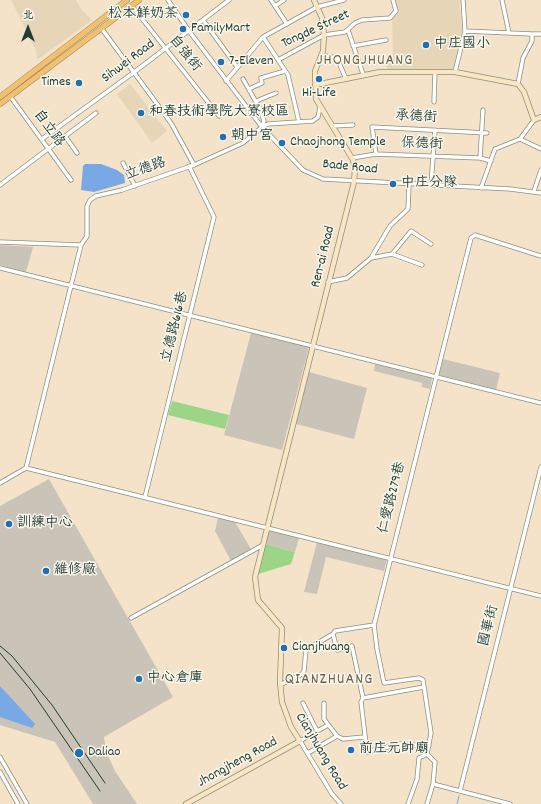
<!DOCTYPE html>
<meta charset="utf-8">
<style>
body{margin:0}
#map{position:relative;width:541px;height:804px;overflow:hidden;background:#f5e3c9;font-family:Dekko,"LXGW WenKai TC",sans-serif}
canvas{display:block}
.north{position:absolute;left:8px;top:8px;width:40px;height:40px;-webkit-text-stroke:3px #fbf7ec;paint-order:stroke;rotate:0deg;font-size:11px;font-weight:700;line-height:16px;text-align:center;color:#1f3d34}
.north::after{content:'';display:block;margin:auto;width:14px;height:18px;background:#1f3d34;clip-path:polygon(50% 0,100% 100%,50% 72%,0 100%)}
</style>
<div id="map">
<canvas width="541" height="804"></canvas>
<div class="north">北</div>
</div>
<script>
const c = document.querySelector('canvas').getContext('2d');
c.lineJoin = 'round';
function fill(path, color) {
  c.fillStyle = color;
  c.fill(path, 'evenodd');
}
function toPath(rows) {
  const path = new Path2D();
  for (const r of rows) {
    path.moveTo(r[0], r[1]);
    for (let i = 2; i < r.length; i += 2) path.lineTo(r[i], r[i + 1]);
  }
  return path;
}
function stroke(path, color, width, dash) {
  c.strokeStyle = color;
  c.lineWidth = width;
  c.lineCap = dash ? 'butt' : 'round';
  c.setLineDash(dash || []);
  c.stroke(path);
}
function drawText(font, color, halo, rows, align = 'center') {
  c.font = font + ' Dekko,"LXGW WenKai TC",sans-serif';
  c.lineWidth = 3;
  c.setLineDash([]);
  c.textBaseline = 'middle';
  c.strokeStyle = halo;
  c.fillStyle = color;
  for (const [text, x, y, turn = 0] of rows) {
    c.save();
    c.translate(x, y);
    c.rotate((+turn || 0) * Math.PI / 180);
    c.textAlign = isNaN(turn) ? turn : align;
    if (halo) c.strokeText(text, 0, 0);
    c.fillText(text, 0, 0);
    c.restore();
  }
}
fill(toPath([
 [11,0,76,0,81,9,92,20,37,60,36,50],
 [395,0,459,0,462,31,454,69,387,70,387,58,393,58,392,18,399,13],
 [130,84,167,131,152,143,117,94]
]), '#e6d5b7');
fill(toPath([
 [0,245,33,247,26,272,0,265],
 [251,333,309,347,282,450,224,435],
 [443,359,500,373,496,390,439,375],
 [375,364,432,378,430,389,422,387,422,383,374,371],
 [309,372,367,388,354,439,296,424],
 [49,479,173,697,104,737,106,751,115,771,137,804,93,804,55,742,0,725,0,506],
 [218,518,235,522,251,549,231,561,215,531],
 [269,530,299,538,295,552,265,544],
 [317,542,387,559,384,571,326,557,317,594,304,592]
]), '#cac3b8');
fill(toPath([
 [172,401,229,415,225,429,168,415],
 [265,544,295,552,291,564,258,574]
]), '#9cd588');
fill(toPath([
 [85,164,101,164,117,170,124,175,125,183,94,192,81,190,83,166],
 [0,686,35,724,32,728,0,717]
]), '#79a9e4');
stroke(toPath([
 [457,804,459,796]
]), '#79a9e4', 1);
const street = toPath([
 [168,0,189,31,262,127,303,170,323,179,510,189,541,193],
 [271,0,287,24],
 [502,0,509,33],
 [132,6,219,116],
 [275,6,284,0],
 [203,20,237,67],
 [102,29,171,123,194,165],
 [348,30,363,74],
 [465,31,532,34],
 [263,37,288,75,299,122],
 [353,46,386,40],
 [321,55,337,58,346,79],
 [278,60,324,35,345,32,355,23,362,20,390,18,396,11,393,0],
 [455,72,465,31,463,0],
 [243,79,260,109,264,121,262,127],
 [226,81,263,37,317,7,344,0],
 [518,84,523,58,532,41,532,34,541,34],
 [249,89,262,83,261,78,285,71],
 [10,96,71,180],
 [256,101,276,93],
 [434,102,435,72],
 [332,126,353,125],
 [65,136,77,153],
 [42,139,133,73,229,0],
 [520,139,541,149],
 [376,154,372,127,487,133],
 [352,158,376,154,480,158,491,161],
 [480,158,483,110],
 [123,163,135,186],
 [0,185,96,113],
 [431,185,435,130],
 [481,188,495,149,520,139,534,120],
 [534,191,541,170],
 [0,242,81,245,87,236,87,206,90,200,96,196,122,190,194,165,243,143,262,127,268,124,313,121,318,117,320,107],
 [392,254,411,231,431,244],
 [371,258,392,254,422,265],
 [0,268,541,403],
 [328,282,347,278,371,258,390,226,408,209,409,185],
 [26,468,81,245],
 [0,483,26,468,541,596],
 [145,497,214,217,189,166],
 [131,618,263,545],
 [333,634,337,650,352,646,363,698,361,702,367,752,400,744,429,746],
 [280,685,302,674,304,671,306,650,333,634,335,631,374,625],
 [363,698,424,687],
 [303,703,317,731],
 [324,703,324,719,337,736,343,739,364,737],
 [328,725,300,741,332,794,341,804],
 [308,753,337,736],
 [0,757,27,804],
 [0,772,18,804],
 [433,784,435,762,427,754,431,733,423,680,419,678,384,683,377,649,374,625,471,238,475,235,541,256],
 [460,791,541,467],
 [408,804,417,779,419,758,427,754],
 [427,804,433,784,510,804]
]);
const secondary = toPath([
 [315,85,380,72,455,72,518,84,524,92,534,120,541,117],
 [186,804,300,741,291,727,282,702,280,682,282,628,258,600,255,577,354,182,355,168,353,160,316,99,315,71,323,51,324,35,322,18,314,0]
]);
const primary = toPath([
 [0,97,127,0],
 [0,104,139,0]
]);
stroke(street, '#8a907e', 5);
stroke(secondary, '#8a907e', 6);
stroke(primary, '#8a907e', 6);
stroke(street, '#fff', 3.5);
stroke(secondary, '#fbe6c4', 4.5);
stroke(primary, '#f6c06b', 5);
stroke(toPath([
 [0,646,12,656,52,705,105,783],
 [0,653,30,689,100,791]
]), '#1f3d34', 1);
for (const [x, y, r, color] of [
 [186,15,4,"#1f6fb2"],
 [183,29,4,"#1f6fb2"],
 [426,45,4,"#1f6fb2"],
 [221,62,4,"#1f6fb2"],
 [319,79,4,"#1f6fb2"],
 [79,83,4,"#1f6fb2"],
 [141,113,4,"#1f6fb2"],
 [223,137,4,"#1f6fb2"],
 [282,143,4,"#1f6fb2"],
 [393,184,4,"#1f6fb2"],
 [9,524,4,"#1f6fb2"],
 [46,571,4,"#1f6fb2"],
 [284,648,4,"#1f6fb2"],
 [139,679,4,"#1f6fb2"],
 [351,750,4,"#1f6fb2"],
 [79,753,5,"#1f6fb2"]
]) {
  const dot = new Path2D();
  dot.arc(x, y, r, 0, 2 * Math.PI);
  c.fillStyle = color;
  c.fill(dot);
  stroke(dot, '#fbf7ec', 1.5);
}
drawText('14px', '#1f3d34', '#fbf7ec', [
 ["松本鮮奶茶",178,15,"right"],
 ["FamilyMart",191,29],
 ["中庄國小",434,45],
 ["7-Eleven",229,62],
 ["Times",71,83,"right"],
 ["Hi-Life",319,94,"center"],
 ["和春技術學院大寮校區",149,113],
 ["朝中宮",231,137],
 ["Chaojhong Temple",290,143],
 ["中庄分隊",401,184],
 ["訓練中心",17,524],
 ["維修廠",54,571],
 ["Cianjhuang",292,648],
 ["中心倉庫",147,679],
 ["前庄元帥廟",359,750],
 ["Daliao",88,753]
], 'left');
drawText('14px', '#1f3d34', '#fbf7ec', [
 ["Tongde Street",316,30,-25],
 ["自強街",184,54,51],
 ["Sihwei Road",129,62,-37],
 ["承德街",416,118,3],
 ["自立路",48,129,54],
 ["保德街",422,145,2],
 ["Bade Road",350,168,6],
 ["立德路",146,170,-19],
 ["Ren-ai Road",324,257,-76],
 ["立德路616巷",176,327,-76],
 ["仁愛路279巷",393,498,-76],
 ["國華街",490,626,-76],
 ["Cianjhuang Road",320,752,59],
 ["Jhongjheng Road",238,763,-29]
]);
c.letterSpacing = '1px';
drawText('16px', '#6a624e', '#fbf7ec', [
 ["JHONGJHUANG",365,62],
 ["QIANZHUANG",329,681]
]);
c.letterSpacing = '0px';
</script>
